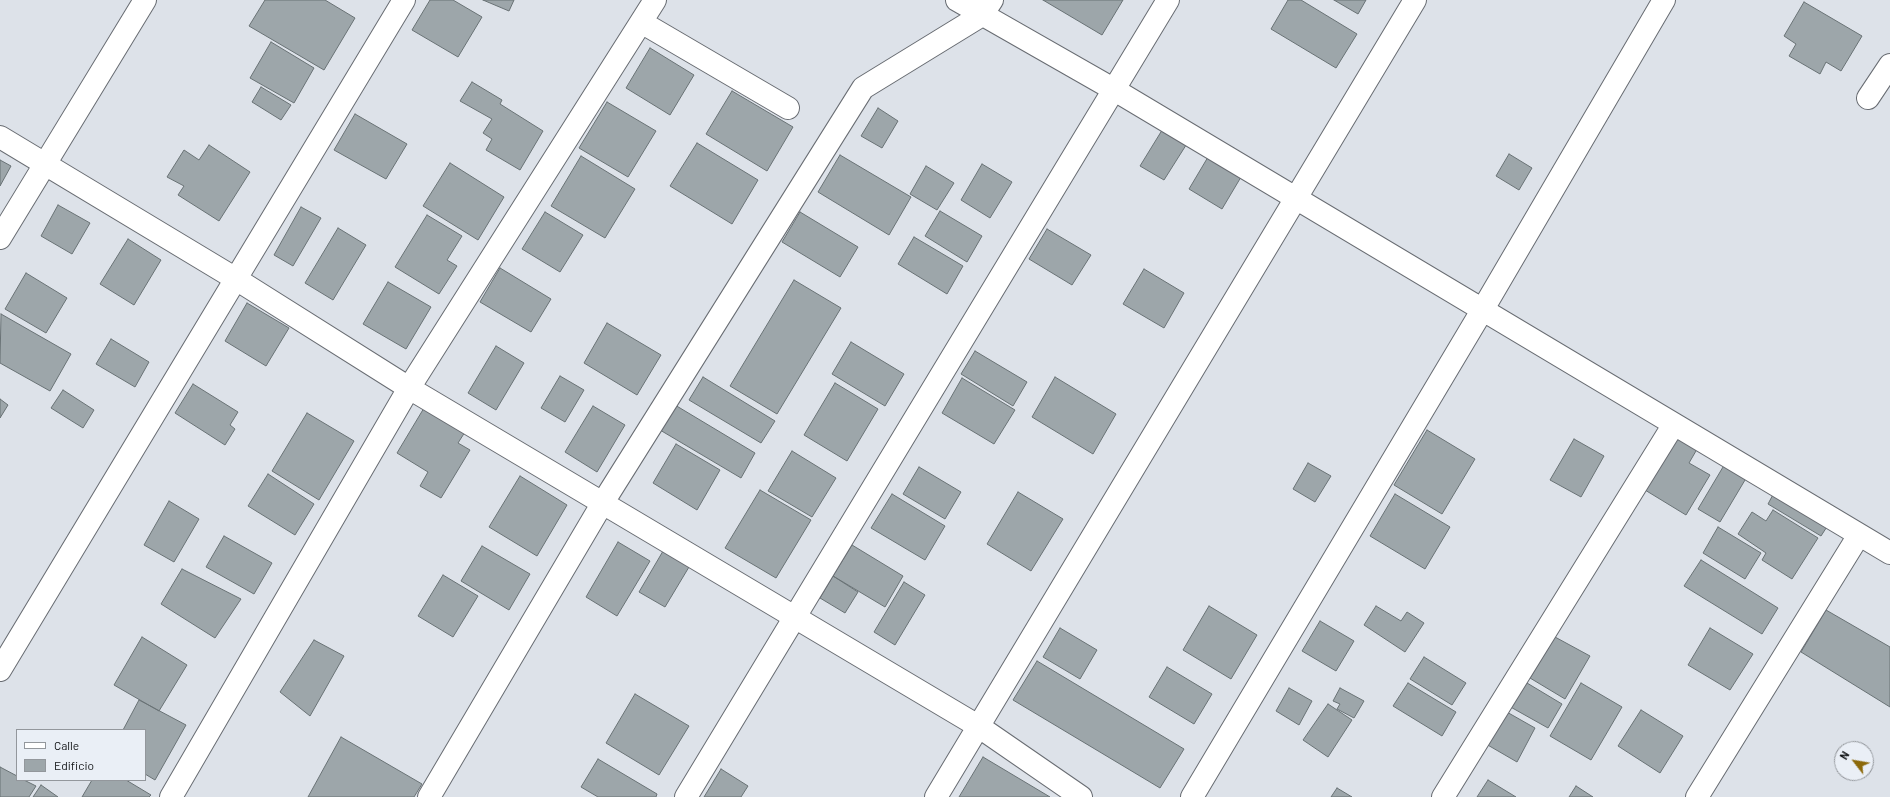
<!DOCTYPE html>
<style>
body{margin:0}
#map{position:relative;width:1890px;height:797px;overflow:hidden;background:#dde2e9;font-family:Barlow,sans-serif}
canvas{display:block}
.legend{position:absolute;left:16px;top:729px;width:130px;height:52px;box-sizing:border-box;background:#eaeff6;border:1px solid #93979c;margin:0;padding:5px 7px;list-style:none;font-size:12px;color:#101214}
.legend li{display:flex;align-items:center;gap:8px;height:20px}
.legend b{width:20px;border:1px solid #93979c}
.north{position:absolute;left:1834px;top:741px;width:40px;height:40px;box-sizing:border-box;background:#eaeff6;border:1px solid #93979c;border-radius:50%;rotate:301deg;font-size:11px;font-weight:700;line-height:16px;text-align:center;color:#101214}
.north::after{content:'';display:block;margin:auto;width:14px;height:18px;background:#8c690a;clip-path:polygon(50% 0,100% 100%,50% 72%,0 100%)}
</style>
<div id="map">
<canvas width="1890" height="797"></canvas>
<ul class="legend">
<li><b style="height:5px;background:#fff"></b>Calle</li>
<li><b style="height:11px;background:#9da6aa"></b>Edificio</li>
</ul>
<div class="north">N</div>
</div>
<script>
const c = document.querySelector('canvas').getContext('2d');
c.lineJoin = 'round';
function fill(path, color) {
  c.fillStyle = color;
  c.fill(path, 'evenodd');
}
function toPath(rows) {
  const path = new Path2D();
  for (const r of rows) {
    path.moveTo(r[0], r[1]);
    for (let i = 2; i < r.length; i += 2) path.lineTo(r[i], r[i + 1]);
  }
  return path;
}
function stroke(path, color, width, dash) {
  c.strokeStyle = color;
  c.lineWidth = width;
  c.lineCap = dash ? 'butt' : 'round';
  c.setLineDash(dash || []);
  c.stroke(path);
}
const building = toPath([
 [265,0,325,0,355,18,324,70,249,26,265,0],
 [430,0,453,0,482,17,458,57,412,30,430,0],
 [483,0,514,0,509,11,483,0],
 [1043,0,1123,0,1102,35,1043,0],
 [1288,0,1301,0,1357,34,1336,68,1271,29,1288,0],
 [1334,0,1366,0,1358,14,1334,0],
 [1804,2,1862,36,1841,71,1826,62,1820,74,1789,56,1796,44,1784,36,1804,2],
 [271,42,314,68,294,103,250,78,271,42],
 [650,48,694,75,670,115,626,88,650,48],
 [472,82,502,100,500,104,543,131,520,170,486,150,492,139,483,133,492,119,460,101,472,82],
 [261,87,291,105,281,120,252,102,261,87],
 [732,91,793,127,767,171,706,134,732,91],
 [607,102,656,131,628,177,579,148,607,102],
 [878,108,898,121,882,148,861,136,878,108],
 [355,114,407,144,386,179,334,150,355,114],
 [1164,127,1188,142,1164,180,1140,166,1164,127],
 [697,143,758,180,732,224,670,186,697,143],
 [209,145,250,172,219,221,178,195,184,186,167,177,184,150,199,160,209,145],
 [1211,152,1244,172,1222,209,1189,189,1211,152],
 [1509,154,1532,168,1519,190,1496,176,1509,154],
 [840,155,911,197,889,235,818,192,840,155],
 [581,156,635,189,605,238,551,206,581,156],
 [0,160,11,166,0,186,0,160],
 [450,163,504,197,478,240,423,206,450,163],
 [982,164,1012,182,990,218,961,200,982,164],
 [926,166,954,183,937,210,910,194,926,166],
 [58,205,90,223,72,254,41,236,58,205],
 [301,207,321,218,293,266,274,255,301,207],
 [940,211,982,236,967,262,925,236,940,211],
 [545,212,583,235,560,272,522,249,545,212],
 [800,212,858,247,840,277,782,242,800,212],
 [427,215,462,236,447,260,457,266,439,294,395,267,427,215],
 [338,228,366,245,333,300,305,283,338,228],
 [1047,229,1091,255,1072,285,1029,259,1047,229],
 [914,237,963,266,947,294,898,264,914,237],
 [128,239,161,260,134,305,100,284,128,239],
 [500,268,551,299,531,332,480,302,500,268],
 [1144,269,1184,293,1164,328,1123,304,1144,269],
 [26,273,67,298,46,333,5,309,26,273],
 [794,280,841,308,777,414,730,386,794,280],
 [388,282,431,307,406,349,363,324,388,282],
 [247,303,289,328,266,366,225,341,247,303],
 [1,314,71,354,50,391,0,363,1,314],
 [607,323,661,355,637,395,584,363,607,323],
 [111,339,149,362,135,387,96,364,111,339],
 [851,342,904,374,885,406,832,374,851,342],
 [496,346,524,363,496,410,468,393,496,346],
 [975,351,1027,382,1013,406,961,374,975,351],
 [560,376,584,390,565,422,541,408,560,376],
 [703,377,775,421,761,443,689,400,703,377],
 [1055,377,1116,414,1093,454,1032,417,1055,377],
 [962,378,1015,410,994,444,942,413,962,378],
 [835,383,878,409,847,461,804,435,835,383],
 [193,384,238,412,230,425,235,429,225,445,175,413,193,384],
 [63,390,94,410,83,428,51,408,63,390],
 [0,399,8,405,0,418,0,399],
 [675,405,755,453,741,478,660,430,675,405],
 [593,406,625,425,597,472,565,452,593,406],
 [424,408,465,432,458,443,470,450,441,498,420,486,428,472,397,453,424,408],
 [307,413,354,441,319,500,272,471,307,413],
 [1427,430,1475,459,1442,514,1394,485,1427,430],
 [1680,431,1700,444,1689,463,1710,475,1686,515,1645,490,1680,431],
 [1574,439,1604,456,1581,497,1550,480,1574,439],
 [676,444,720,470,697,510,653,483,676,444],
 [792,451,836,478,812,517,768,491,792,451],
 [1726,462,1748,475,1720,522,1698,509,1726,462],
 [1308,463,1331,476,1315,502,1293,489,1308,463],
 [919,467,961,492,945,519,903,494,919,467],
 [268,474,314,504,295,535,248,506,268,474],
 [520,476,567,505,537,556,489,527,520,476],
 [1776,489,1830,522,1821,536,1768,504,1776,489],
 [760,490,811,520,776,578,725,548,760,490],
 [1018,492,1063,519,1031,571,987,544,1018,492],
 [892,494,945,526,925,560,871,528,892,494],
 [1395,494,1450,527,1425,569,1370,536,1395,494],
 [169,501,199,519,174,562,144,545,169,501],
 [1773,510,1818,538,1792,579,1762,560,1766,553,1738,534,1752,512,1766,521,1773,510],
 [1718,527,1761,553,1745,579,1703,553,1718,527],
 [224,536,272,563,254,594,206,567,224,536],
 [618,542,650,561,617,616,586,597,618,542],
 [852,545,903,576,885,607,833,576,852,545],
 [482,546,530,574,509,610,461,581,482,546],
 [666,546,692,562,665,607,639,592,666,546],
 [1701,560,1778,608,1762,634,1684,586,1701,560],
 [182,569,241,599,215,638,161,604,182,569],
 [443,575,478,596,453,637,418,616,443,575],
 [833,576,858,592,845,613,820,598,833,576],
 [904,582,925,595,895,645,874,632,904,582],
 [1209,606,1257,635,1231,679,1183,650,1209,606],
 [1376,606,1401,621,1407,612,1424,623,1405,652,1364,625,1376,606],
 [1826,610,1890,647,1890,707,1801,652,1826,610],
 [1320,621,1354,641,1336,671,1302,651,1320,621],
 [1060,628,1097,650,1080,679,1043,657,1060,628],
 [1710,628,1753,654,1730,690,1688,665,1710,628],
 [142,637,187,665,159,711,114,685,142,637],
 [1555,637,1590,656,1565,699,1530,678,1555,637],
 [314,640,344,656,310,716,280,692,314,640],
 [1424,657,1466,683,1452,705,1410,679,1424,657],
 [1037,661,1184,749,1160,788,1013,700,1037,661],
 [1167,667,1212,694,1194,724,1149,697,1167,667],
 [1522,680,1562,704,1548,728,1507,705,1522,680],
 [1408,683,1456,712,1442,736,1393,706,1408,683],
 [1581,683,1622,707,1591,760,1550,736,1581,683],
 [1289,688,1312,701,1299,725,1276,711,1289,688],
 [1340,688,1364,701,1354,718,1337,709,1340,704,1333,701,1340,688],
 [635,694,689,726,659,775,606,743,635,694],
 [139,700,186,725,155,780,145,774,145,730,123,730,139,700],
 [1328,704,1352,720,1328,757,1303,740,1328,704],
 [1641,710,1683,736,1660,773,1618,746,1641,710],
 [1505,711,1535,728,1517,762,1486,744,1505,711],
 [341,737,422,784,414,797,308,797,341,737],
 [983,757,1050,797,959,797,983,757],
 [598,759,657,794,656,797,598,797,581,787,598,759],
 [0,767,17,776,17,780,24,780,36,786,29,797,0,797,0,767],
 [721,769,748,786,741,797,704,797,721,769],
 [92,780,126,780,151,795,149,797,82,797,92,780],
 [1488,780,1516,797,1477,797,1488,780],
 [41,785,58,797,33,797,41,785],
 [1576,786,1593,797,1569,797,1576,786],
 [1337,788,1352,797,1331,797,1337,788]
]);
fill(building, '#9da6aa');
stroke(building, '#697275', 1);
const minor = toPath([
 [957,0,1113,89,1890,553],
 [641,22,788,108],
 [1868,98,1890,65],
 [0,137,236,279,409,388,978,726,1081,797],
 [0,238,145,0],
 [0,670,404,0],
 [171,797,409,388,655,0],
 [429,797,602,504,863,88,982,15,992,0],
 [686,797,1168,0],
 [936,797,1415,0],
 [1192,797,1483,309,1664,0],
 [1443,797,1674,424],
 [1697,797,1859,535]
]);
stroke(minor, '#686c72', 24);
stroke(minor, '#fff', 22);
</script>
